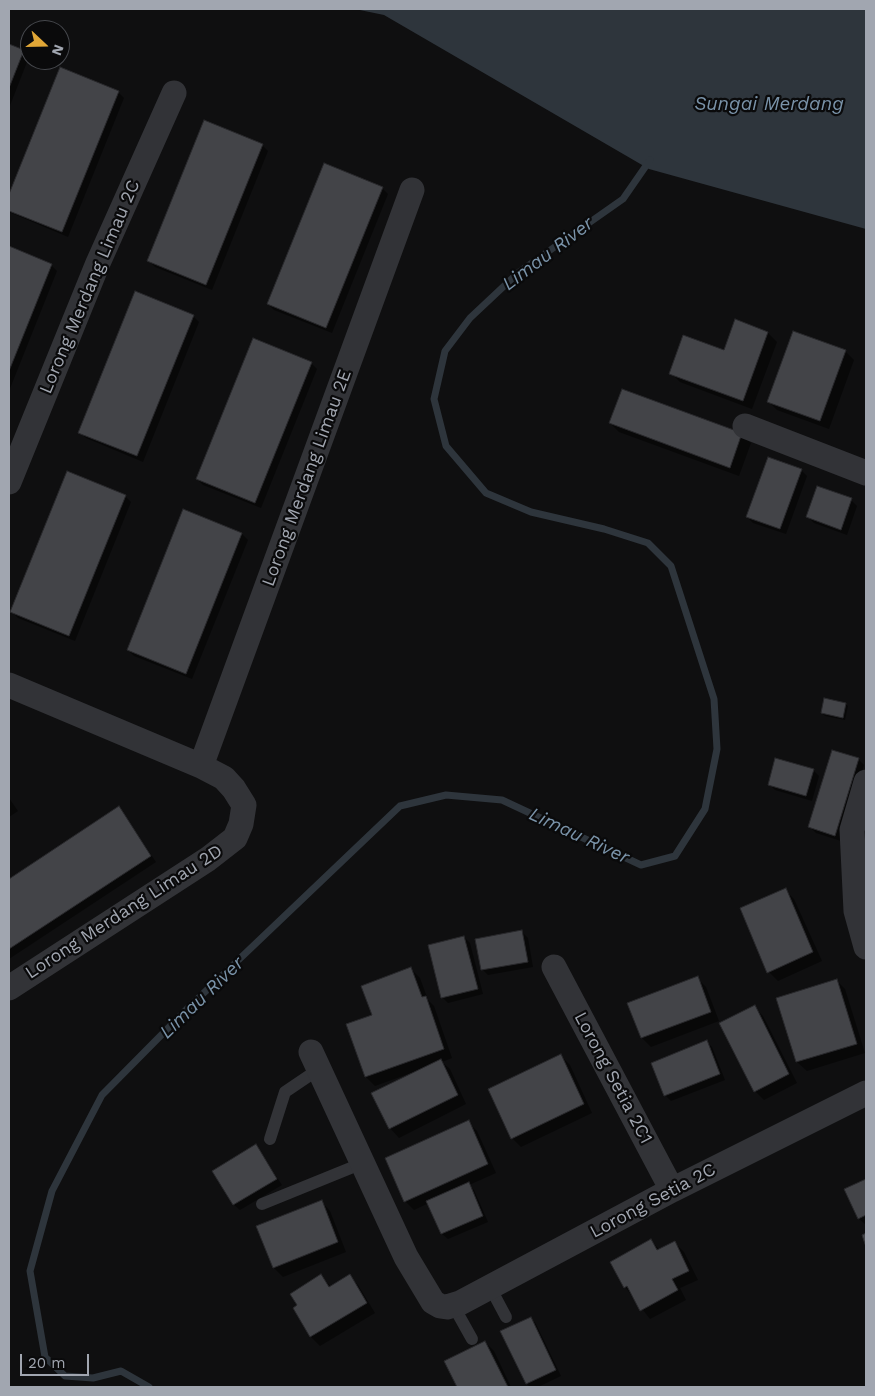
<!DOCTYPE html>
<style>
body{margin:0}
#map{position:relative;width:875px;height:1396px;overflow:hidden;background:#0f0f10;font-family:"Work Sans",sans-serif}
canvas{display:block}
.frame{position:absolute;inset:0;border:10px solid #a1a6b0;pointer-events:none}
.north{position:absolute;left:20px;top:20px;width:50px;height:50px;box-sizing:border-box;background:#0a0a0b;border:1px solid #46484d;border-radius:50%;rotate:111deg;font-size:14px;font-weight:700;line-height:20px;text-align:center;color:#a1a6b0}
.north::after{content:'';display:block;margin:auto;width:18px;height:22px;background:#e1a737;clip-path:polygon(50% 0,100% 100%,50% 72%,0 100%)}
.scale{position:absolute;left:20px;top:1354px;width:69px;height:22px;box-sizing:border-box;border:2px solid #a1a6b0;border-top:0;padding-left:6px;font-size:15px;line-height:18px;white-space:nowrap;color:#a1a6b0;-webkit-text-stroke:4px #0a0a0b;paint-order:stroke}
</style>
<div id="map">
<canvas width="875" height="1396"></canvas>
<div class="frame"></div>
<div class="north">N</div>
<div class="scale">20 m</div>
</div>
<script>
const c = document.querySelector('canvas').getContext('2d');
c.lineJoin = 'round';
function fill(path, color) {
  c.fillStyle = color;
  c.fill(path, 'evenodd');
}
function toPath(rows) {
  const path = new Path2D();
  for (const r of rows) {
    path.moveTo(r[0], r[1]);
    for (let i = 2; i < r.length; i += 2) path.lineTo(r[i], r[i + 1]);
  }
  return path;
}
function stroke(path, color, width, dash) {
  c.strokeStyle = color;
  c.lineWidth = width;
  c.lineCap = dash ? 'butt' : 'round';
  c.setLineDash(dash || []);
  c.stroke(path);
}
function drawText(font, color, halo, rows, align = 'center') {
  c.font = font + ' "Work Sans",sans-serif';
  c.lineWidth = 4.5;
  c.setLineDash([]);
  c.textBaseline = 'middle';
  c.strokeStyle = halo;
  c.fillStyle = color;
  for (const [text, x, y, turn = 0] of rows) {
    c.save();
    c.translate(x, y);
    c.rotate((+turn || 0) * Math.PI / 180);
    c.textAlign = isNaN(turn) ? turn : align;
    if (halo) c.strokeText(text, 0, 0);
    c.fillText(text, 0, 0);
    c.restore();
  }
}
fill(toPath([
 [355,9,866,9,866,229,649,169,384,15]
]), '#2e353c');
fill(toPath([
 [9,46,23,51,29,57,9,108],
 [61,69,118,92,124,98,68,237,9,212,9,198],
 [262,145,268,151,212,290,155,267,149,261],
 [382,188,388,194,332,333,274,310,268,304],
 [9,248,51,265,57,271,9,391],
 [193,316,199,322,143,462,86,438,80,432],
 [768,333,777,342,752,409,680,382,671,373],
 [845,351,854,360,829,429,777,410,768,401],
 [311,363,317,369,261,508,203,485,197,479],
 [610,423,742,434,751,443,739,476,619,432],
 [801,470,807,476,786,534,753,523,747,517],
 [125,496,131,502,75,641,18,618,12,612],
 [851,500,857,506,847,535,814,523,808,517],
 [184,511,242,534,248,540,192,679,134,656,128,650],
 [845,704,848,706,845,720,825,716,822,713],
 [858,759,864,765,841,841,816,833,810,827],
 [813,770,819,776,812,801,775,790,769,784],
 [9,798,18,811,9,817],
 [119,808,156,862,9,959,9,880],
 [785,890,794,899,822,961,778,981,769,972],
 [522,932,528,938,533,967,488,975,482,969],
 [464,937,470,943,483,994,448,1003,442,997],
 [411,969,420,978,428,1000,434,1006,452,1058,442,1062,450,1069,466,1104,399,1138,390,1128,411,1073,375,1086,366,1077,373,1016],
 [697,978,706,987,719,1021,651,1047,642,1038],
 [836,980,845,989,865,1053,807,1071,797,1062,778,998],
 [754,1007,763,1016,797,1083,764,1100,755,1091],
 [706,1041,712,1047,725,1080,671,1101,665,1095],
 [561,1056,570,1065,592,1113,521,1147,512,1138],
 [468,1122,477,1131,496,1173,469,1185,474,1190,488,1222,448,1239,442,1234,429,1203,414,1210,405,1201],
 [256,1146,282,1185,240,1210,234,1205],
 [866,1181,866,1224,865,1224,859,1219,846,1190],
 [321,1201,330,1211,346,1252,283,1277,274,1268,258,1227],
 [651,1241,660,1250,675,1243,684,1252,698,1280,680,1288,686,1300,650,1319,625,1287],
 [321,1276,331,1287,349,1276,358,1285,375,1313,320,1346,311,1337,295,1309],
 [531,1318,536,1324,561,1376,538,1387,530,1387,527,1384,502,1332],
 [485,1342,494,1351,511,1387,458,1387,446,1361]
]), '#0007');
stroke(toPath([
 [149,1387,121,1371,93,1378,65,1376,45,1357,30,1271,52,1191,102,1095,188,1008,400,806,446,795,502,800,641,865,675,856,705,809,717,749,714,699,671,566,648,543,604,529,531,512,486,493,446,446,434,399,445,351,470,318,519,272,623,199,650,160]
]), '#2e353c', 7);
const building = toPath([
 [9,44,24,50,9,88,9,44],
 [60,67,119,91,62,232,9,211,9,194,60,67],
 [204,120,263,144,206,285,147,261,204,120],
 [324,163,383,187,326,328,267,304,324,163],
 [9,246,52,264,9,371,9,246],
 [135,291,194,315,137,456,78,433,135,291],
 [735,319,768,332,743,401,669,374,683,335,724,350,735,319],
 [793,331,846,350,820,421,767,402,793,331],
 [253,338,312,362,255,503,196,479,253,338],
 [622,389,742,433,730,468,609,423,622,389],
 [768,457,802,469,780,529,746,517,768,457],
 [67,471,126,495,69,636,10,612,67,471],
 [817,486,852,498,841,530,806,517,817,486],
 [183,509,242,533,186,674,127,650,183,509],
 [824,698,846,703,843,718,821,713,824,698],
 [832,750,859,758,835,836,808,827,832,750],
 [775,758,814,769,806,796,768,785,775,758],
 [119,806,151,856,9,949,9,879,119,806],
 [786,888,813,952,767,973,740,908,786,888],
 [522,930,528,962,481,970,475,939,522,930],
 [464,936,478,989,441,998,428,945,464,936],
 [411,967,422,997,426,996,444,1049,365,1077,346,1024,372,1015,361,986,411,967],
 [698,976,711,1012,641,1038,627,1003,698,976],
 [837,979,857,1044,796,1062,776,998,837,979],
 [755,1005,789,1074,754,1092,719,1023,755,1005],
 [707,1040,720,1074,664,1096,651,1063,707,1040],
 [561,1054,584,1104,511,1139,488,1089,561,1054],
 [441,1059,458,1095,389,1129,371,1093,441,1059],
 [469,1120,488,1164,404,1202,385,1158,469,1120],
 [256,1144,277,1179,233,1205,212,1171,256,1144],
 [866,1179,866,1215,858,1219,844,1189,866,1179],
 [469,1182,483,1216,441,1234,426,1201,469,1182],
 [322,1200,338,1242,273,1268,256,1226,322,1200],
 [866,1233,866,1247,862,1235,866,1233],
 [651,1239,657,1250,675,1241,689,1271,672,1279,678,1290,640,1311,627,1286,624,1288,610,1262,651,1239],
 [321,1274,329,1287,350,1274,367,1303,310,1337,293,1308,297,1305,290,1294,321,1274],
 [531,1317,556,1370,526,1384,500,1331,531,1317],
 [485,1341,508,1387,457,1387,444,1361,485,1341]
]);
fill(building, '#434448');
stroke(building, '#29292c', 1);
stroke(toPath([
 [270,1139,285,1092,319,1069],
 [262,1204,363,1163],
 [490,1287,506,1317],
 [453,1305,472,1339]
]), '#323337', 12);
stroke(toPath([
 [745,426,866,473],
 [9,482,98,263,174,93],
 [9,685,201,766,224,778,234,789,244,805,241,824,235,838,208,859,9,988],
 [201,766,412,190],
 [866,782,852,830,856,911,866,947],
 [554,967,672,1190],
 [311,1052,406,1257,433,1302,440,1306,447,1307,460,1303,672,1190,866,1093]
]), '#323337', 25);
drawText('18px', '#a1a6b0', '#0a0a0b', [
 ["Lorong Merdang Limau 2C",90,287,-67],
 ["Lorong Merdang Limau 2E",307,478,-70],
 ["Lorong Merdang Limau 2D",124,912,-33],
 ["Lorong Setia 2C1",613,1078,62],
 ["Lorong Setia 2C",653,1201,-28]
]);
drawText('italic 19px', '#7a93a9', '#0a0a0b', [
 ["Sungai Merdang",769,104],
 ["Limau River",548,254,-37],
 ["Limau River",579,836,25],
 ["Limau River",202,998,-44]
]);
</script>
